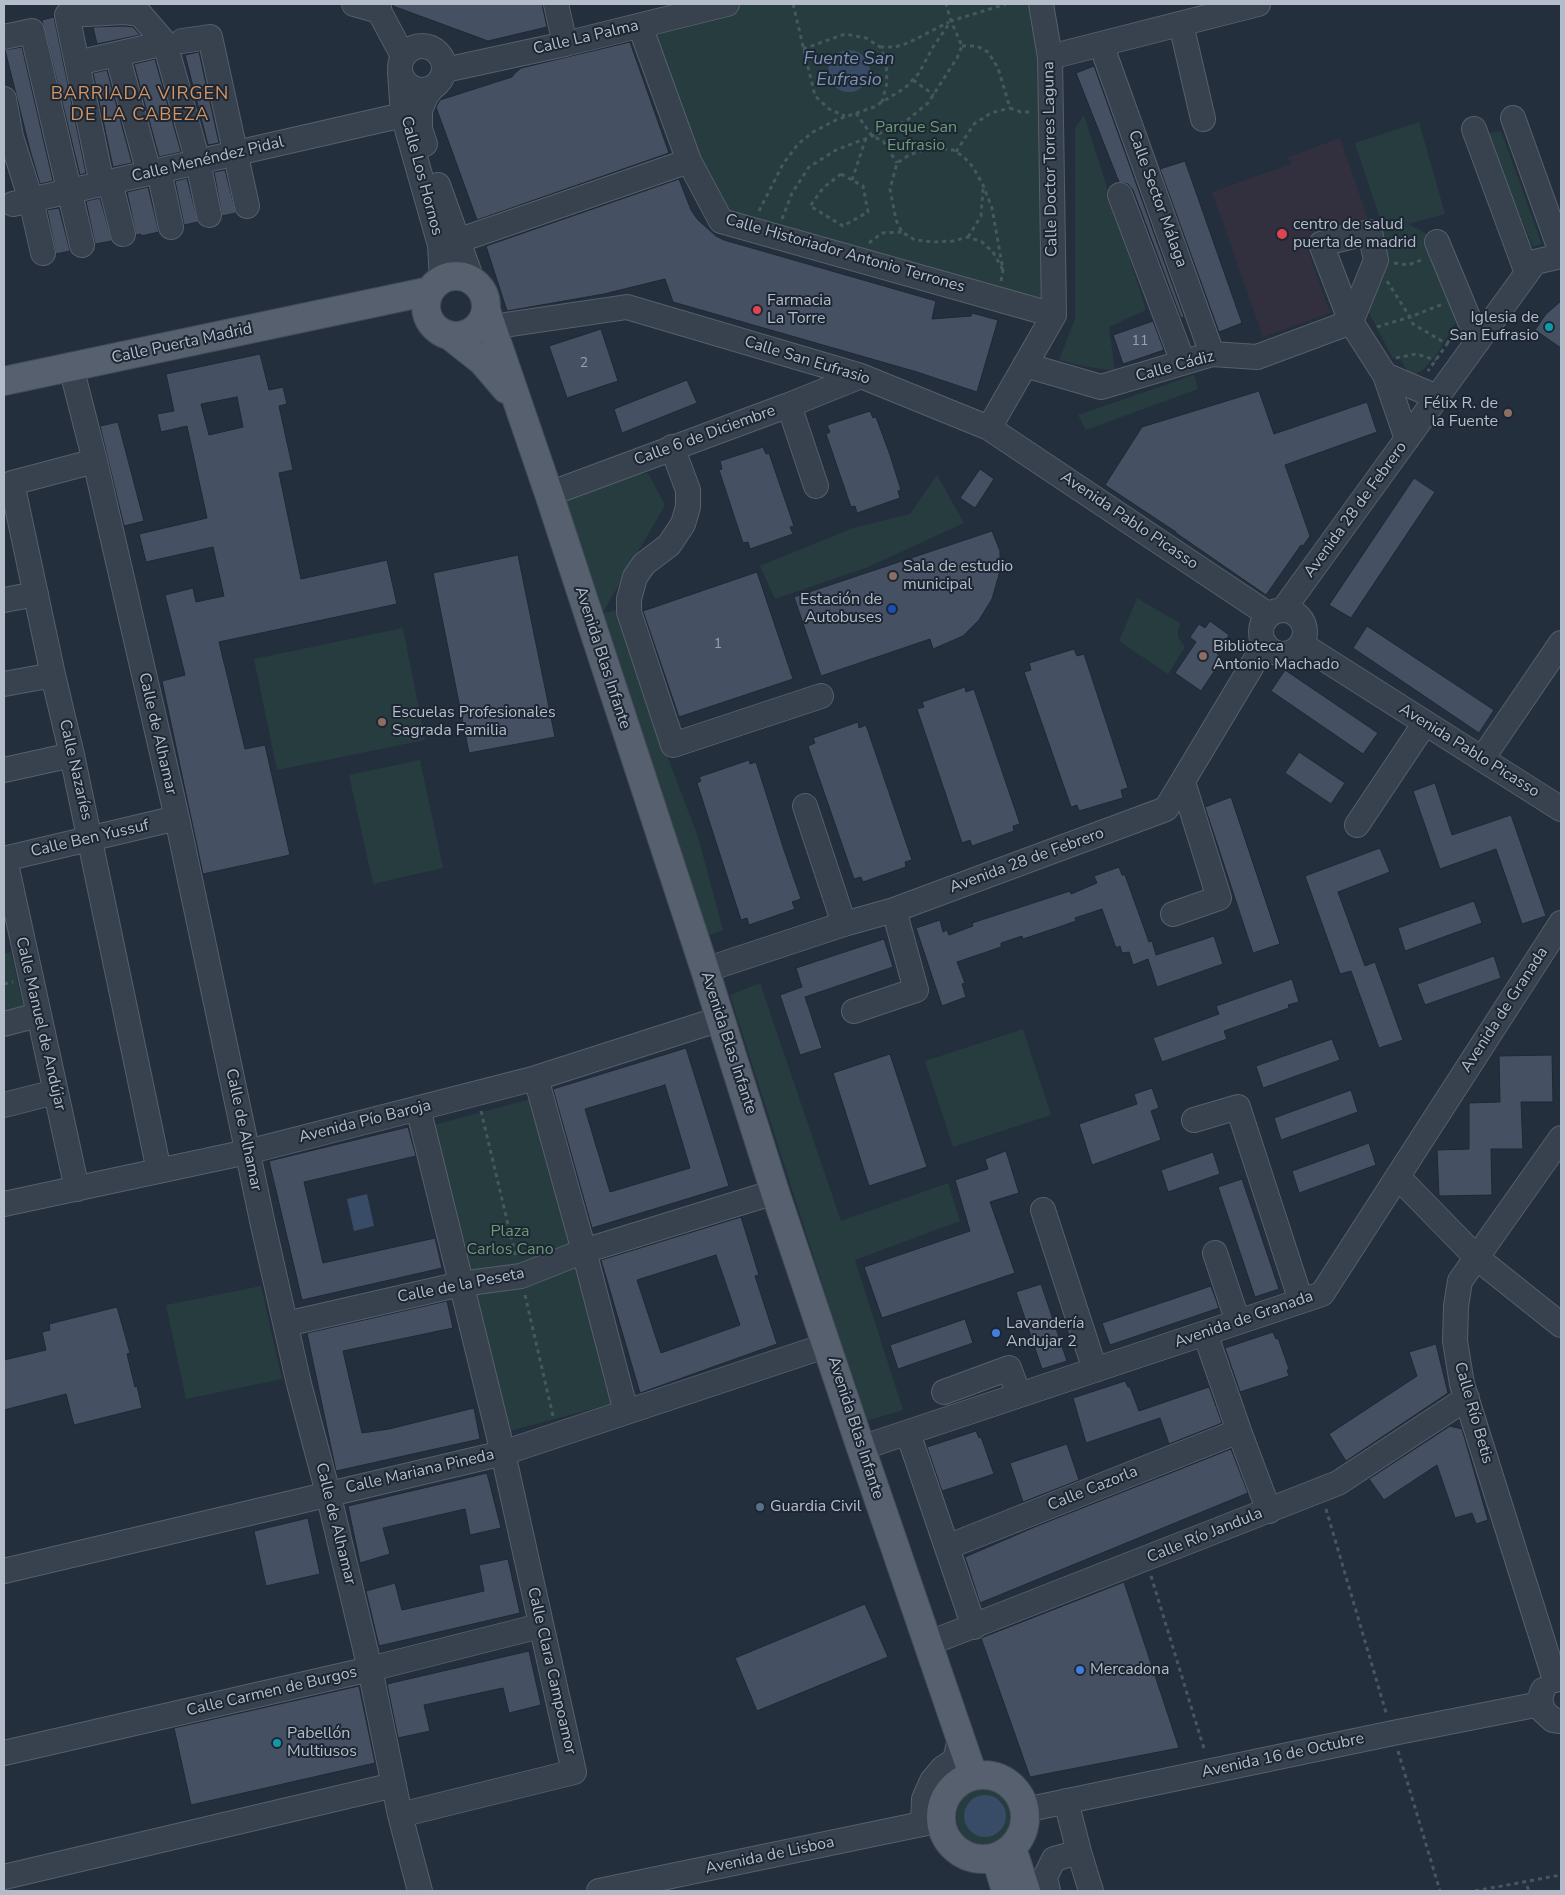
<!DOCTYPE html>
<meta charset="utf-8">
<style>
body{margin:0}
#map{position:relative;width:1565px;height:1895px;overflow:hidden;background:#242f3e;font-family:"Nunito Sans",sans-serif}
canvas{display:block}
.frame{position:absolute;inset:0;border:5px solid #b4bcc9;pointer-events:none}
</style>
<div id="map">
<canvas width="1565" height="1895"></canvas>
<div class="frame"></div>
</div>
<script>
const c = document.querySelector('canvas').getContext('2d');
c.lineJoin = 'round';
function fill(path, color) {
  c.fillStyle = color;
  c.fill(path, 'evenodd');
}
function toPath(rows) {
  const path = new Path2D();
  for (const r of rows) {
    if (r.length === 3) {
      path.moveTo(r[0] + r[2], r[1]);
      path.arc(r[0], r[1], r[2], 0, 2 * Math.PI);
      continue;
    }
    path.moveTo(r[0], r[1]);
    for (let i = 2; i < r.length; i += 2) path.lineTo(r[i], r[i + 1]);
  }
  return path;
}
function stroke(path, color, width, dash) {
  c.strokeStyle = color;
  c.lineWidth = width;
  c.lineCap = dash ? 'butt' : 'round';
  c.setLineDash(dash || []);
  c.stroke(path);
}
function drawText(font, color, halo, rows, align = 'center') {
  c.font = font + ' "Nunito Sans",sans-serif';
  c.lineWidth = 4;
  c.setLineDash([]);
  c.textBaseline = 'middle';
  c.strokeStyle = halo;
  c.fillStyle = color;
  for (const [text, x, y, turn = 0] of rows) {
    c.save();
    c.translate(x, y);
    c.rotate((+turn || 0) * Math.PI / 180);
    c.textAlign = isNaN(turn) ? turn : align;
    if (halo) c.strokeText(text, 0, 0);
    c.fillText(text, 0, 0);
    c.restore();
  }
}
fill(toPath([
 [1340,138,1369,222,1306,245,1330,313,1263,337,1212,192,1291,164,1288,157]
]), '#32303f');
fill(toPath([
 [727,4,1041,4,1054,315,721,221,640,26],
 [1084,115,1146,310,1109,327,1115,371,1083,366,1059,360,1075,319,1075,128],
 [1419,122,1445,214,1408,224,1429,235,1458,319,1437,354,1425,368,1411,377,1399,357,1393,359,1364,303,1382,246,1383,230,1401,225,1383,227,1355,143],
 [1501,131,1542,244,1533,247,1486,133],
 [1194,375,1198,389,1086,430,1078,415],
 [648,473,665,505,602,614,615,610,665,750,698,837,723,930,705,937,558,498,622,477],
 [937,475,964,523,868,567,775,599,760,566,853,528,910,514],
 [1137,598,1181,624,1178,630,1178,637,1185,647,1168,674,1119,641],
 [403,628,425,740,277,770,254,659],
 [420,760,443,868,373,884,349,775],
 [11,952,24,1010,4,1014,4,954],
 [760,983,841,1221,948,1183,960,1221,855,1260,903,1410,866,1421,730,995],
 [1023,1029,1051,1115,953,1147,925,1061],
 [538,1097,618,1402,495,1435,415,1130],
 [261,1286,282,1379,186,1399,166,1305],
 [985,1816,29]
]), '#263c3f');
fill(toPath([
 [849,71,21],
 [367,1194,374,1226,354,1231,347,1199],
 [985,1816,21]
]), '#394c67');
const building = toPath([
 [393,4,542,4,547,27,488,41,393,6,393,4],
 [54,17,86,173,80,175,42,20,54,17],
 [124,26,133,27,140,35,97,44,93,27,124,26],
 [630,42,669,153,477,220,436,107,440,100,512,77,514,74,521,68,630,42],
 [22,47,53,181,40,184,30,150,5,50,22,47],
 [199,52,219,143,208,145,185,55,199,52],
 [155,59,181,152,159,157,134,64,155,59],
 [1094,66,1184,317,1181,318,1133,190,1128,184,1119,182,1076,73,1094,66],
 [107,70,132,163,113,167,93,73,107,70],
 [1185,161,1242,323,1219,332,1160,169,1185,161],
 [225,170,236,213,222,216,214,172,225,170],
 [187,178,198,222,184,225,175,181,187,178],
 [679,179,691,210,698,220,716,236,724,240,936,301,932,319,971,316,972,313,998,320,977,392,917,372,673,302,665,279,604,294,507,311,486,246,679,179],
 [148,187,159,232,141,236,141,234,136,235,127,192,148,187],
 [100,198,112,241,95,244,86,201,100,198],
 [59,208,70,251,56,254,47,210,59,208],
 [1561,301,1561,348,1535,330,1546,314,1561,301],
 [1153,321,1164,350,1123,364,1113,335,1153,321],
 [601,329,618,381,567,398,549,346,601,329],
 [260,354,269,390,283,387,287,404,279,406,293,470,279,473,301,579,387,560,397,604,219,642,245,749,265,745,290,855,203,874,162,681,185,675,165,595,193,588,196,602,224,596,213,547,146,562,139,534,207,518,187,426,161,432,157,414,174,411,166,374,260,354],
 [237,397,243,427,209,435,201,404,237,397],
 [687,380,697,403,622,433,614,409,687,380],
 [1259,391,1274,434,1367,402,1377,432,1285,465,1310,536,1303,546,1301,545,1266,595,1176,533,1176,532,1105,485,1142,427,1259,391],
 [870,411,873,418,876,417,890,455,901,490,898,491,900,498,857,513,855,506,851,507,826,434,830,432,827,425,870,411],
 [118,422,144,521,124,526,100,426,118,422],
 [763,447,766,454,769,453,783,494,794,526,790,527,793,534,750,549,748,542,743,543,719,470,722,469,720,461,763,447],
 [980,469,994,479,975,508,960,498,980,469],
 [1414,478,1435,492,1351,618,1329,605,1414,478],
 [992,531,1000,551,1000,571,992,599,979,620,963,636,933,649,930,639,821,676,794,597,992,531],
 [518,555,555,737,469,753,433,573,518,555],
 [757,572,793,679,679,717,643,611,757,572],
 [1210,621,1229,635,1217,654,1223,658,1201,691,1175,673,1196,642,1190,637,1199,624,1205,628,1210,621],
 [1367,626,1494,710,1479,733,1353,648,1367,626],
 [1074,649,1077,656,1084,654,1128,788,1121,790,1123,798,1079,811,1077,805,1071,807,1024,672,1031,670,1029,663,1074,649],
 [1285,670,1378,733,1363,754,1271,691,1285,670],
 [965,687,966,692,974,689,1020,824,1013,826,1014,831,972,846,970,840,962,843,917,709,924,707,922,702,965,687],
 [858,722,859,728,866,725,912,860,905,862,906,867,863,882,861,877,854,879,808,746,815,743,813,738,858,722],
 [1299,752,1345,783,1331,804,1285,773,1299,752],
 [749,760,750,764,756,762,784,850,801,899,792,902,795,909,749,925,747,918,741,920,697,783,701,781,699,777,749,760],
 [1435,783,1452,835,1511,815,1546,916,1522,924,1496,849,1440,869,1413,791,1435,783],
 [1231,797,1280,944,1253,953,1205,807,1231,797],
 [1380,848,1390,872,1338,892,1365,966,1375,962,1403,1040,1379,1048,1351,971,1340,974,1305,876,1380,848],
 [1119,867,1122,875,1125,875,1149,942,1152,941,1156,955,1214,936,1223,964,1157,987,1148,959,1133,965,1129,952,1122,953,1120,946,1116,948,1102,909,1075,918,1076,921,1059,927,1023,939,1022,936,1001,943,1001,947,957,962,965,983,962,984,966,997,942,1006,916,928,940,920,943,932,947,930,949,935,973,926,972,923,1070,891,1071,894,1097,883,1094,876,1119,867],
 [1474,901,1482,923,1405,951,1398,928,1474,901],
 [884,939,893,967,805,997,822,1048,800,1055,780,995,802,987,796,968,884,939],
 [1494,956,1501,978,1425,1005,1417,984,1494,956],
 [1292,979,1299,1002,1288,1005,1289,1008,1224,1031,1227,1039,1162,1062,1153,1038,1219,1014,1216,1006,1292,979],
 [1332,1039,1340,1060,1263,1088,1256,1066,1332,1039],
 [686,1048,729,1186,592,1228,553,1089,686,1048],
 [665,1085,690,1168,610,1192,585,1109,665,1085],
 [890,1054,927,1167,869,1186,833,1073,890,1054],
 [1552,1055,1553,1102,1521,1102,1523,1149,1491,1149,1492,1195,1439,1196,1437,1150,1469,1149,1469,1103,1500,1102,1499,1056,1552,1055],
 [1152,1088,1159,1108,1151,1111,1161,1140,1092,1165,1079,1124,1137,1104,1134,1094,1152,1088],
 [1351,1090,1358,1112,1281,1140,1274,1118,1351,1090],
 [408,1127,416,1156,304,1182,323,1263,435,1238,442,1268,302,1300,269,1161,408,1127],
 [1369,1143,1376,1165,1299,1193,1292,1171,1369,1143],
 [1006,1151,1019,1193,990,1202,1015,1273,882,1318,864,1267,970,1231,955,1180,988,1169,985,1159,1006,1151],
 [1213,1152,1220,1174,1168,1192,1161,1170,1213,1152],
 [1242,1179,1279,1289,1255,1297,1218,1187,1242,1179],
 [741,1217,759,1275,755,1276,777,1344,640,1393,601,1260,741,1217],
 [716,1255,740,1325,661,1353,637,1280,716,1255],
 [1041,1284,1067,1361,1042,1369,1016,1292,1041,1284],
 [1211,1286,1219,1308,1110,1345,1102,1323,1211,1286],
 [447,1301,453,1328,343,1351,362,1433,389,1429,474,1408,480,1439,336,1471,307,1333,447,1301],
 [117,1307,130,1353,127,1354,135,1387,137,1386,142,1408,74,1425,66,1394,4,1410,4,1360,46,1350,42,1332,50,1330,49,1324,117,1307],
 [965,1319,973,1343,898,1369,890,1345,965,1319],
 [1273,1332,1276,1339,1278,1338,1289,1369,1287,1370,1289,1376,1240,1392,1225,1348,1273,1332],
 [1436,1344,1448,1393,1346,1461,1329,1434,1417,1376,1409,1352,1436,1344],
 [1125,1381,1128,1387,1130,1387,1139,1411,1209,1387,1222,1423,1169,1444,1160,1418,1086,1443,1073,1398,1125,1381],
 [1450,1426,1462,1429,1488,1520,1476,1524,1472,1513,1455,1518,1437,1465,1384,1500,1369,1479,1450,1426],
 [976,1431,979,1438,981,1437,994,1474,942,1491,927,1447,976,1431],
 [1067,1444,1079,1480,1023,1502,1010,1463,1067,1444],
 [1231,1449,1248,1493,980,1603,965,1557,1037,1526,1231,1449],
 [487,1473,501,1528,470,1535,465,1509,383,1528,390,1554,360,1563,348,1506,487,1473],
 [308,1518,320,1574,266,1586,254,1531,308,1518],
 [508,1559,520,1613,379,1646,366,1591,395,1583,402,1610,484,1591,479,1565,508,1559],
 [1124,1582,1179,1748,1030,1777,981,1638,1124,1582],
 [865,1604,888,1657,757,1711,735,1658,865,1604],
 [529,1651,541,1705,509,1713,503,1688,424,1705,430,1731,398,1738,387,1684,529,1651],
 [359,1686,375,1763,191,1805,174,1728,359,1686]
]);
fill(building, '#455162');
stroke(building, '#1f2835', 1);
const minor = toPath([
 [354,4,379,11],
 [379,4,379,11,403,56],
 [556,4,565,44],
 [1041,4,1050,57,1054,315],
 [1181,24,1203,119],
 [640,26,689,161,721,221,1054,315],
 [4,37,32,31,82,245],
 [182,41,210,37,247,206],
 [1101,44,1212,354],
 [422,68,22],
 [117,54,149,173],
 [1050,57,1258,4],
 [77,63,165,43],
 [445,70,565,44,727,4],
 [400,72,403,115,440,245,442,280],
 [4,99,11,137,31,200,43,253],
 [1513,118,1561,252],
 [1474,129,1527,273],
 [425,144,420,129,420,110,426,96,432,88],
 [159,171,171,227],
 [110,182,123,234],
 [102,184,67,15,125,12,140,14,165,43,198,162,209,215],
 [438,185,472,280],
 [1120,195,1183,362],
 [13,204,403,115],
 [457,241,689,161],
 [1437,242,1478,341],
 [1351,322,1376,260,1370,232,1321,244,1351,322,1385,375,1407,439],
 [491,327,627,307,861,376,989,428,1269,615],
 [1025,365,1101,387,1212,354,1257,357,1351,322],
 [71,367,95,461,177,818,263,1225,299,1384,328,1493,370,1669,400,1815,420,1891],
 [1385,375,1437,397],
 [789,405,816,486],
 [989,428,1054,315],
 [672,447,688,490,688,507,683,524,669,545,644,564,635,577,629,599,629,612,673,745,821,696],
 [95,461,12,483,53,675,72,755,159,1171],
 [549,494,789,405,861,376],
 [4,600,36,594],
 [1283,610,1535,262,1561,256],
 [1283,632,22],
 [1301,644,1561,809],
 [4,684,53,675],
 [1482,759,1561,643],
 [4,770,72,755],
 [805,806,844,924],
 [1357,825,1425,723],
 [4,859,177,818],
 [5,859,77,1189],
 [1173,914,1219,898,1183,782],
 [705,970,844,924,894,910,1166,809,1265,644],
 [854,1011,916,990,894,910],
 [4,1024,38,1015],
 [536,1078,584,1251,626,1412],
 [4,1105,55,1092],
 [1194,1120,1238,1107,1301,1301],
 [1398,1177,1477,1258,1561,1325],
 [4,1204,247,1152,536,1078,720,1019],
 [1043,1210,1095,1370],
 [1215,1253,1238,1322],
 [286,1324,461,1284,521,1276,584,1251,775,1192],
 [1205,1333,1239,1431,1269,1511],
 [944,1392,1009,1368,1019,1395],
 [908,1433,974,1627],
 [861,1448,1322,1294,1561,923],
 [947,1547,1239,1431],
 [4,1571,503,1453,828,1345],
 [927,1644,1338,1483,1467,1398],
 [1555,1680,1462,1384,1455,1341,1456,1306,1460,1281,1561,1138],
 [1543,1690,1540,1698,1543,1711,1553,1720,1561,1721],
 [4,1753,370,1669,540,1626],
 [1025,1810,1393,1733,1540,1704],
 [400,1815,574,1772,503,1453,418,1108],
 [923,1824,924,1799,932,1781,943,1768,955,1760,960,1739],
 [1079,1852,1091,1891],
 [4,1877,394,1785],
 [599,1891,941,1820],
 [1048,1891,1045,1877,1054,1859,1079,1852,1066,1801]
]);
const major = toPath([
 [456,306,30],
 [486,310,549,494,705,970,775,1192,861,1448,973,1775],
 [449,335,482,361,506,389],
 [4,381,430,291],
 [983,1817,42],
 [1012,1848,1026,1891],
 [996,1858,1006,1891]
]);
stroke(minor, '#565f6c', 26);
stroke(major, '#414a57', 30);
stroke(toPath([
 [793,4,815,96,829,109,845,116],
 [962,46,977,46,988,52,998,68,1010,108,1021,112,1033,112],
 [880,47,895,47,908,43,949,22],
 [803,49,845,34,866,38,880,47,886,61,887,83,882,102],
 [913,80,934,95],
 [856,113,872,136,883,141,897,163],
 [956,152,974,124,991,113,1010,108],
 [841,174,863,186,868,212,843,226,810,206,823,188,841,174],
 [852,180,866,138],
 [759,211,783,164,798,144,813,132,836,120,874,107,905,88,919,73,933,47,951,21,1006,4],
 [782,219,792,193,809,167,836,150,883,132,906,121,928,103,957,58,962,46,951,21,946,4],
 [968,237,981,216,983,189],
 [869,243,882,233,902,232],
 [1394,263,1408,265,1424,259],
 [1001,281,1003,270,992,208,983,185,973,167,964,157,953,150,939,148,923,150,909,155,897,163,890,189,896,220,902,232,915,240,933,242,953,241,968,237,982,242,993,252,1003,270],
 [1387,281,1410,317,1443,304],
 [1377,327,1410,317,1413,324,1447,344,1428,371],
 [1447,344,1453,332],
 [1396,358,1416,354,1436,360],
 [4,984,13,982],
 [481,1111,516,1258],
 [525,1295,553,1416],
 [1326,1509,1387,1716],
 [1151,1576,1205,1752],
 [1398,1751,1440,1891],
 [1527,1886,1529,1891],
 [1475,1891,1561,1875]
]), '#44595c', 3, [4, 4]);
stroke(minor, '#38414e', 24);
stroke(major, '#56606e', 28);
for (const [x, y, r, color] of [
 [1282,234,6,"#e0444e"],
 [757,310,5,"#e0444e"],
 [1549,327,5,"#0f9aa8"],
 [1508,413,5,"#8d6e63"],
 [893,576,5,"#8d6e63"],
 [892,609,5,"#1a4fb4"],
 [1203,656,5,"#8d6e63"],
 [382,722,5,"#8d6e63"],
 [996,1333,5,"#3f7fe0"],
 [760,1507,5,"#5c6f8a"],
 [1080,1670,5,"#3f7fe0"],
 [277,1743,5,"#0f9aa8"]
]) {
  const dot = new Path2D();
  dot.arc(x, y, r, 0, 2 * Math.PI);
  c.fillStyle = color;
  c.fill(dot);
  stroke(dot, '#1d2633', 2);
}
drawText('14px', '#98a1af', null, [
 ["11",1140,342],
 ["2",584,364],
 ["1",718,645]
]);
drawText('16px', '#b4bcc9', '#1d2633', [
 ["Calle La Palma",586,38,-13],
 ["Calle Doctor Torres Laguna",1051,159,-91],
 ["Calle Menéndez Pidal",208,160,-13],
 ["Calle Los Hornos",421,176,75],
 ["Calle Sector Málaga",1157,199,70],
 ["Calle Historiador Antonio Terrones",845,254,16],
 ["Calle Puerta Madrid",182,344,-12],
 ["Calle San Eufrasio",807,361,17],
 ["Calle Cádiz",1175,367,-15],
 ["Calle 6 de Diciembre",705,436,-20],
 ["Avenida 28 de Febrero",1356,510,-54],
 ["Avenida Pablo Picasso",1129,521,34],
 ["Avenida Blas Infante",602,658,72],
 ["Calle de Alhamar",157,734,77],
 ["Avenida Pablo Picasso",1469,751,32],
 ["Calle Nazaríes",75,770,77],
 ["Calle Ben Yussuf",90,839,-13],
 ["Avenida 28 de Febrero",1027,861,-20],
 ["Avenida de Granada",1505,1010,-57],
 ["Calle Manuel de Andújar",40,1024,77],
 ["Avenida Blas Infante",728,1043,72],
 ["Avenida Pío Baroja",365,1122,-14],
 ["Calle de Alhamar",243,1130,78],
 ["Calle de la Peseta",461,1286,-11],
 ["Avenida de Granada",1244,1320,-19],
 ["Calle Río Betis",1473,1413,74],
 ["Avenida Blas Infante",855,1428,72],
 ["Calle Mariana Pineda",420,1472,-13],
 ["Calle Cazorla",1093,1489,-22],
 ["Calle de Alhamar",335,1524,76],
 ["Calle Río Jandula",1205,1536,-22],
 ["Calle Clara Campoamor",551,1671,77],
 ["Calle Carmen de Burgos",272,1692,-13],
 ["Avenida 16 de Octubre",1283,1756,-12],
 ["Avenida de Lisboa",770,1856,-12]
]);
drawText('16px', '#6b9a76', '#1d2633', [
 ["Parque San",916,128],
 ["Eufrasio",916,146],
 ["Plaza",510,1232],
 ["Carlos Cano",510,1250]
]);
drawText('16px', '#b4bcc9', '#1d2633', [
 ["centro de salud",1293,225],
 ["puerta de madrid",1293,243],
 ["Farmacia",767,301],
 ["La Torre",767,319],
 ["Iglesia de",1539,318,"right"],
 ["San Eufrasio",1539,336,"right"],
 ["Félix R. de",1498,404,"right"],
 ["la Fuente",1498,422,"right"],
 ["Sala de estudio",903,567],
 ["municipal",903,585],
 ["Estación de",882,600,"right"],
 ["Autobuses",882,618,"right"],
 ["Biblioteca",1213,647],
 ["Antonio Machado",1213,665],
 ["Escuelas Profesionales",392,713],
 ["Sagrada Familia",392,731],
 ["Lavandería",1006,1324],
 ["Andujar 2",1006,1342],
 ["Guardia Civil",770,1507],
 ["Mercadona",1090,1670],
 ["Pabellón",287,1734],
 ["Multiusos",287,1752]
], 'left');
drawText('italic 18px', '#7c92b1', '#1d2633', [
 ["Fuente San",849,60],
 ["Eufrasio",849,81]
]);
c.letterSpacing = '1px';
drawText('18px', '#d59563', '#1d2633', [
 ["BARRIADA VIRGEN",140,95],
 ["DE LA CABEZA",140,116]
]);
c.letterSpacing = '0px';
</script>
